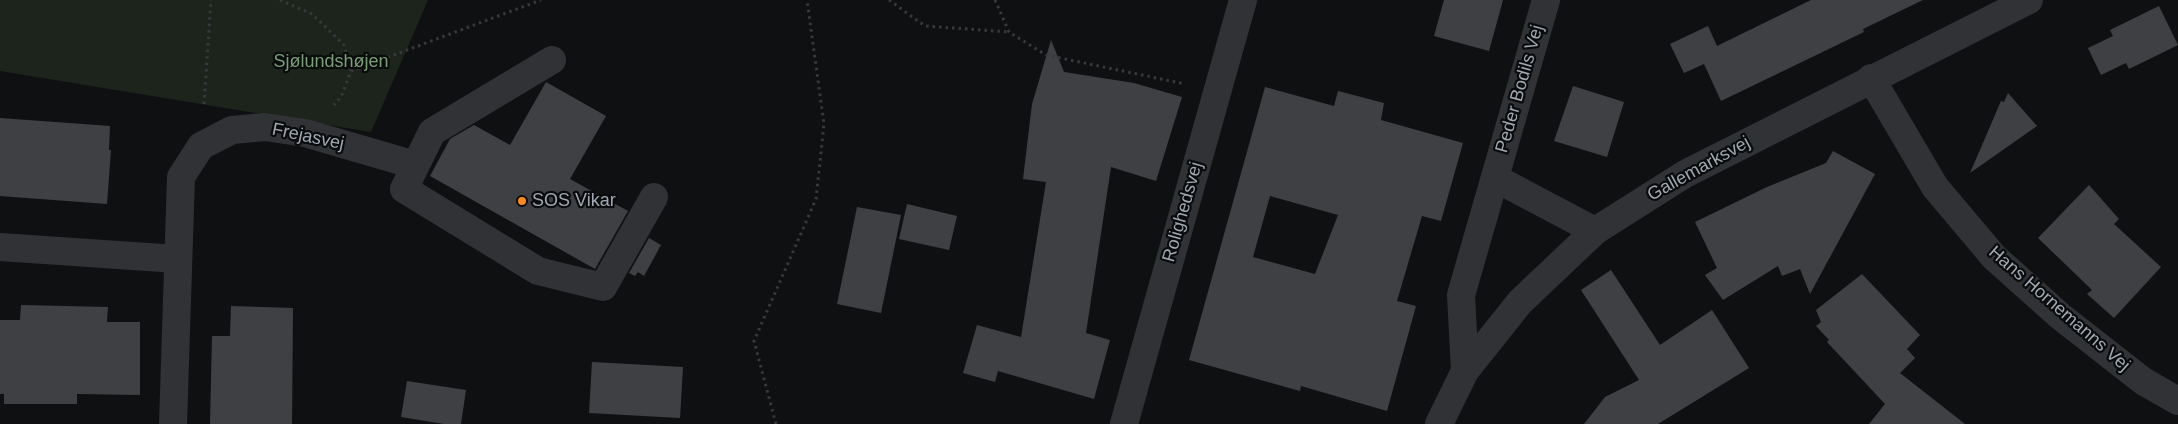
<!DOCTYPE html>
<meta charset="utf-8">
<style>
body{margin:0}
canvas{display:block;background:#0f1011}
</style>
<canvas width="2178" height="424"></canvas>
<script>
const c = document.querySelector('canvas').getContext('2d');
c.lineJoin = 'round';
function fill(path, color) {
  c.fillStyle = color;
  c.fill(path, 'evenodd');
}
function toPath(rows) {
  const path = new Path2D();
  for (const r of rows) {
    path.moveTo(r[0], r[1]);
    for (let i = 2; i < r.length; i += 2) path.lineTo(r[i], r[i + 1]);
  }
  return path;
}
function stroke(path, color, width, dash) {
  c.strokeStyle = color;
  c.lineWidth = width;
  c.lineCap = dash ? 'butt' : 'round';
  c.setLineDash(dash || []);
  c.stroke(path);
}
function drawText(font, color, halo, rows, align = 'center') {
  c.font = font + ' Arial,sans-serif';
  c.lineWidth = 4.5;
  c.setLineDash([]);
  c.textBaseline = 'middle';
  c.strokeStyle = halo;
  c.fillStyle = color;
  for (const [text, x, y, turn = 0] of rows) {
    c.save();
    c.translate(x, y);
    c.rotate((+turn || 0) * Math.PI / 180);
    c.textAlign = isNaN(turn) ? turn : align;
    if (halo) c.strokeText(text, 0, 0);
    c.fillText(text, 0, 0);
    c.restore();
  }
}
fill(toPath([
 [0,0,428,0,371,132,0,71]
]), '#1c241c');
fill(toPath([
 [1444,0,1503,0,1489,51,1434,36],
 [1811,0,1923,0,1863,29,1864,32,1721,101,1704,64,1684,73,1670,44,1708,26,1717,46],
 [2159,6,2178,45,2129,69,2126,63,2101,75,2088,48,2113,36,2110,30],
 [1051,40,1064,72,1134,83,1182,97,1156,181,1111,167,1086,333,1110,340,1094,399,998,371,995,382,963,373,977,325,1021,337,1046,182,1023,179,1032,104],
 [546,82,606,116,570,179,628,211,595,269,430,176,450,139,474,125,510,145],
 [1573,86,1624,102,1607,157,1554,141],
 [1265,87,1334,106,1338,91,1384,103,1381,120,1463,143,1441,221,1422,216,1397,301,1416,306,1387,411,1301,386,1300,391,1189,360],
 [1270,196,1338,215,1315,274,1253,257],
 [2008,93,2037,126,1970,173,2001,101,2004,102],
 [0,118,110,126,109,150,111,150,107,204,0,196],
 [1833,151,1875,174,1810,294,1800,269,1782,276,1778,266,1723,300,1705,275,1717,268,1695,222,1767,187,1826,163],
 [2089,185,2119,219,2114,224,2161,267,2114,318,2087,294,2092,290,2038,238],
 [907,204,957,216,949,250,899,239],
 [857,207,901,215,881,313,837,304],
 [649,238,661,245,644,276,638,272,635,276,629,273],
 [1611,270,1660,345,1712,310,1749,368,1658,424,1584,424,1605,397,1639,380,1581,290],
 [1862,274,1920,335,1907,349,1915,358,1900,373,1965,424,1869,424,1885,404,1827,342,1829,340,1816,326,1821,322,1816,310],
 [21,305,108,307,107,322,140,322,140,395,77,394,77,404,4,404,4,394,0,394,0,320,20,320],
 [231,306,293,308,292,424,210,424,212,336,230,336],
 [592,362,683,367,680,418,589,413],
 [407,381,466,390,461,424,444,424,401,417]
]), '#3e4044');
stroke(toPath([
 [280,0,312,14,344,45,351,71,341,97,334,105],
 [889,0,925,26,1009,32],
 [995,0,1009,32,1046,55,1185,84],
 [351,71,541,0],
 [204,104,211,0],
 [776,424,754,341,816,199,824,124,807,0]
]), '#36393d', 3, [2.5, 4]);
stroke(toPath([
 [552,60,432,132,404,189,538,271,603,287,654,197],
 [1871,78,1935,187,1994,257,2060,316,2143,381,2178,401],
 [1495,178,1595,231],
 [0,247,177,259],
 [1465,371,1461,295,1546,0],
 [173,424,181,177,201,146,232,130,265,127,305,133,415,165],
 [1124,424,1243,0],
 [1439,424,1465,371,1520,302,1595,231,1685,174,2029,0]
]), '#303236', 28);
for (const [x, y, r, color] of [
 [522,201,5,"#fb8b1d"]
]) {
  const dot = new Path2D();
  dot.arc(x, y, r, 0, 2 * Math.PI);
  c.fillStyle = color;
  c.fill(dot);
  stroke(dot, '#0a0b0c', 2);
}
drawText('18px', '#7a9f75', '#0a0b0c', [
 ["Sjølundshøjen",331,62]
]);
drawText('18px', '#a0a9b3', '#0a0b0c', [
 ["Peder Bodils Vej",1520,89,-74],
 ["Frejasvej",308,137,12],
 ["Gallemarksvej",1699,169,-29],
 ["Rolighedsvej",1183,212,-74],
 ["Hans Hornemanns Vej",2059,309,41]
]);
drawText('18px', '#a0a9b3', '#0a0b0c', [
 ["SOS Vikar",532,201]
], 'left');
</script>
